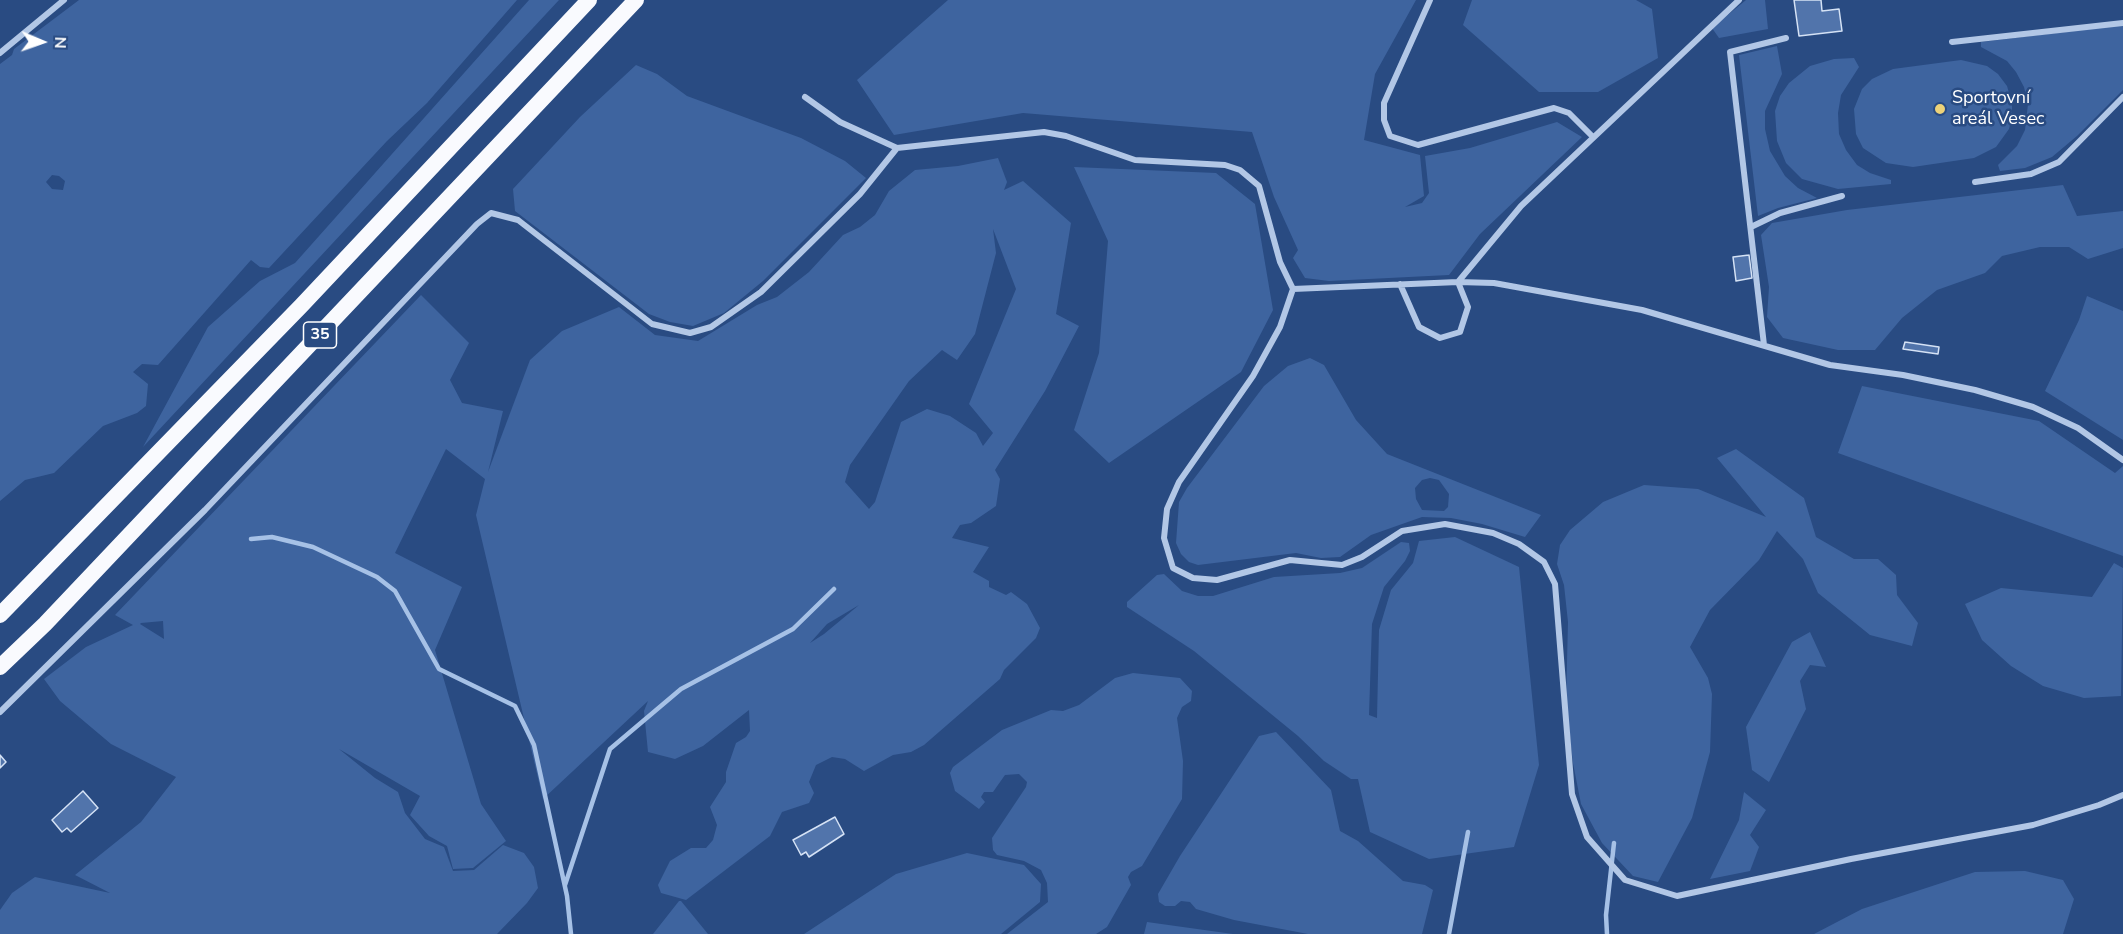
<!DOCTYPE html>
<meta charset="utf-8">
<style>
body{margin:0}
#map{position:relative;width:2123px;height:934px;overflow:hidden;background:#294b82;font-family:"Nunito Sans",sans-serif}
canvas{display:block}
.north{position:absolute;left:12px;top:12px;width:60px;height:60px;-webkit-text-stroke:4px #294b82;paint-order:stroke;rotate:92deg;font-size:16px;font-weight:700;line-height:24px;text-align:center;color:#fff}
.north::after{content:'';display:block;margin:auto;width:21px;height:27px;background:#fff;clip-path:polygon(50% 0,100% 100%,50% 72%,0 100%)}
</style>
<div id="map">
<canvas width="2123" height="934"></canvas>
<div class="north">N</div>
</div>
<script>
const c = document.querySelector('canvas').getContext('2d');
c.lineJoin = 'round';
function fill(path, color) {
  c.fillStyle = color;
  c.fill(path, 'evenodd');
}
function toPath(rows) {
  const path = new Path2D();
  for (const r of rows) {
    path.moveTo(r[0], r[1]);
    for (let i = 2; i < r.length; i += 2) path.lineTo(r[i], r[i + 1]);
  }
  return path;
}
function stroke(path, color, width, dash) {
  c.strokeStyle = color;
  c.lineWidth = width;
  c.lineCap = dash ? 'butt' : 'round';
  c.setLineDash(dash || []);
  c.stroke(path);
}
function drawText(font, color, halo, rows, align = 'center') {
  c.font = font + ' "Nunito Sans",sans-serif';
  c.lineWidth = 5;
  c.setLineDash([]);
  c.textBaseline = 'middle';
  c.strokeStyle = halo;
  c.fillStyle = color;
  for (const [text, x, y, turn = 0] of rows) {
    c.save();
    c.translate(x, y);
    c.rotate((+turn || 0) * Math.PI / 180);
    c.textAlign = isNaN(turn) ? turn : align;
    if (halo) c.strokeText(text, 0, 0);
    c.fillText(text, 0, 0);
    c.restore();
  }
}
fill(toPath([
 [79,0,517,0,427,103,387,141,269,268,260,267,251,260,158,365,142,364,133,372,148,384,146,406,137,413,103,426,54,473,25,480,0,501,0,64,12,55,14,49],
 [52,175,59,176,65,181,63,190,52,189,46,182],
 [529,0,559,0,143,447,208,327,260,281,295,263],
 [948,0,1416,0,1375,74,1364,140,1420,155,1424,196,1405,207,1422,203,1429,193,1425,156,1470,148,1557,122,1582,137,1480,234,1449,275,1329,281,1305,278,1293,258,1298,250,1274,197,1252,132,1023,113,894,135,857,80],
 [1472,0,1636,0,1652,9,1658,58,1598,92,1539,92,1463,25],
 [1746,0,1765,0,1768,29,1719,38,1712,28],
 [2123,25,2123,90,2077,136,2052,157,2025,168,2000,171,1998,165,2017,146,2025,130,2028,104,2024,87,2016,72,2007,61,1981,47,1981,42],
 [1777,46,1782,74,1765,111,1765,129,1770,151,1785,176,1798,188,1817,198,1778,208,1758,216,1739,55],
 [1854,58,1859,67,1841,95,1838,113,1839,134,1846,150,1857,165,1870,173,1891,180,1891,184,1838,189,1802,179,1786,163,1777,141,1775,111,1780,96,1789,83,1810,66,1834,59],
 [1961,60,1987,66,1998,74,2007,86,2012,103,2012,117,2009,129,1996,147,1974,158,1913,167,1886,163,1863,148,1856,134,1854,109,1862,89,1872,79,1893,69],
 [636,65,657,74,687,96,801,138,845,161,866,178,763,281,724,313,693,326,670,322,649,314,515,211,513,189,580,117],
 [998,158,1007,182,1004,190,1023,181,1071,223,1056,314,1079,326,1045,391,995,470,1000,479,996,506,971,523,960,525,952,538,989,547,973,572,989,581,989,587,1006,595,1011,592,1027,604,1040,628,1036,638,1004,670,1000,679,924,745,911,752,893,755,864,771,845,759,832,757,816,765,809,782,814,793,809,803,782,812,770,836,686,900,661,893,658,885,670,861,691,848,706,848,713,840,717,825,710,807,726,782,726,772,736,743,746,737,750,731,749,710,703,746,675,759,648,752,644,711,648,701,543,799,476,515,485,479,446,449,395,553,462,587,435,650,481,804,506,841,473,868,453,869,447,846,429,836,410,815,420,796,339,749,375,778,398,792,405,813,425,839,444,847,453,871,474,870,503,845,524,853,534,867,538,888,527,903,497,934,0,934,0,910,12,893,35,877,110,893,75,875,141,822,176,777,111,744,60,701,44,679,86,647,133,625,115,615,421,295,469,343,450,380,462,403,503,411,488,472,530,360,562,331,619,307,655,335,698,341,757,305,777,297,809,272,843,235,860,227,875,215,889,191,915,170,958,166],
 [993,229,1016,289,969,404,993,433,983,446,976,433,950,416,927,409,901,422,875,502,869,509,845,482,850,465,909,381,942,350,957,360,975,334,996,253],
 [859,605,824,634,810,643,827,624],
 [163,621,164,639,140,624,141,623],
 [1074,167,1216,173,1255,204,1273,310,1241,372,1109,463,1074,430,1099,353,1108,241],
 [2063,185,2077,216,2123,211,2123,248,2088,259,2069,247,2040,247,2002,256,1985,273,1937,290,1902,318,1875,350,1838,350,1783,338,1767,317,1769,287,1761,235,1772,223,1847,210],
 [2087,296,2123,311,2123,440,2045,391,2079,320],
 [1310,358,1324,365,1356,420,1387,454,1541,515,1525,537,1482,524,1451,518,1422,517,1371,535,1340,557,1321,558,1296,553,1198,565,1189,562,1181,554,1176,543,1179,502,1187,488,1264,386,1288,366],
 [1430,478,1439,480,1449,494,1448,507,1444,511,1422,510,1416,499,1415,488,1422,480],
 [1862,386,2039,421,2115,473,2123,466,2123,556,1838,453],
 [1736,449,1804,498,1816,537,1854,559,1878,559,1896,575,1897,595,1918,623,1912,646,1870,635,1818,593,1803,559,1777,531,1759,560,1710,610,1690,647,1708,678,1712,694,1710,752,1692,818,1658,882,1633,876,1602,843,1581,804,1573,763,1566,703,1568,622,1564,585,1557,564,1560,545,1570,530,1603,502,1644,485,1698,489,1766,517,1717,458],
 [1455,537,1519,567,1539,765,1514,847,1429,859,1370,832,1358,779,1351,779,1324,761,1298,736,1194,651,1127,607,1127,602,1157,575,1164,574,1182,591,1198,596,1213,596,1274,577,1340,573,1362,568,1401,542,1409,543,1410,551,1405,561,1384,587,1372,624,1369,715,1377,718,1379,630,1391,590,1413,563,1419,541],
 [2114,563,2123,568,2121,696,2084,698,2043,686,2011,666,1982,640,1965,604,2001,588,2092,597],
 [1810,632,1826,667,1810,665,1800,681,1806,709,1769,782,1752,770,1746,727,1792,642],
 [1133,673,1180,678,1192,691,1191,701,1182,707,1177,718,1183,761,1182,799,1142,866,1131,872,1128,877,1131,885,1107,927,1096,934,1007,934,1048,902,1047,883,1041,870,1024,861,997,855,993,850,992,838,1026,787,1027,782,1019,774,1005,775,993,792,984,792,981,797,985,802,979,809,955,791,950,773,953,767,1002,730,1051,710,1063,711,1079,705,1115,678],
 [1276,732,1331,790,1340,831,1358,841,1403,881,1425,885,1433,890,1422,934,1308,934,1234,920,1196,909,1190,902,1181,901,1175,906,1165,906,1159,902,1158,894,1180,856,1259,736],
 [1744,792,1766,810,1750,835,1759,847,1750,871,1710,879,1739,820],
 [967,853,1024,865,1041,884,1040,902,1001,934,804,934,896,874],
 [2025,871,2063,880,2074,899,2063,934,1814,934,1862,909,1975,872],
 [679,901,681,901,708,934,653,934],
 [1147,922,1233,934,1144,934]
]), '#3e649f');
stroke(toPath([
 [251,539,272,537,313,547,377,577,395,591,439,669,515,706,534,745,567,896,571,934],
 [565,885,610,749,681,689,793,629,834,589],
 [1449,934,1468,832],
 [1607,934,1606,915,1614,843]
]), '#a6c1e6', 4.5);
const building = toPath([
 [1794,0,1821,0,1822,11,1839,9,1842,31,1799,36,1794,0],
 [1749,255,1752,278,1736,281,1733,257,1749,255],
 [1905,342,1939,347,1938,354,1903,349,1905,342],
 [0,755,6,762,0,768,0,755],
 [83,791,98,808,71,832,67,828,62,832,52,820,83,791],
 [835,817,844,834,809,857,806,852,801,855,793,840,835,817]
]);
fill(building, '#5174ab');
stroke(building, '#d5e2f5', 1.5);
stroke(toPath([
 [1430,0,1384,103,1384,120,1390,136,1418,145,1554,108,1569,113,1593,137],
 [1952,42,2123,23],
 [0,53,64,0],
 [805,97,840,122,897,148,1044,132,1066,136,1135,160,1225,165,1240,170,1259,186,1280,262,1293,289,1280,327,1253,376,1179,482,1167,509,1164,538,1173,568,1193,578,1217,580,1290,560,1342,565,1362,557,1402,531,1445,524,1493,533,1519,544,1544,562,1555,584,1572,794,1587,837,1625,880,1677,896,1851,859,2033,825,2099,805,2123,795],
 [1975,182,2031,174,2059,162,2123,97],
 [1751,227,1780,213,1842,196],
 [1458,282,1521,206,1739,0],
 [1400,284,1419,327,1440,338,1460,332,1468,307,1458,282],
 [1293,289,1458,282,1494,283,1642,310,1830,365,1903,375,1975,390,2033,407,2078,428,2123,460],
 [1764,345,1730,52,1786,38],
 [0,712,205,510,477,224,491,213,518,220,652,324,690,333,711,327,761,292,860,194,897,148]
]), '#b2c7e6', 6);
stroke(toPath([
 [0,615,301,306,589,0],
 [0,667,45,624,636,0]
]), '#f9fafe', 16);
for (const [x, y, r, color] of [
 [1940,109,6,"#edd279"]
]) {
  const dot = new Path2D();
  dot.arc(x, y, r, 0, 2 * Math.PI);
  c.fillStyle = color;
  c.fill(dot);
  stroke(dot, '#294b82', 2);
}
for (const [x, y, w] of [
 [320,335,33]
]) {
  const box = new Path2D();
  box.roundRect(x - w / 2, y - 13, w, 26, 4.5);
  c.fillStyle = '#294b82';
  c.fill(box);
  stroke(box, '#fff', 1.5);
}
drawText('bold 16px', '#fff', null, [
 ["35",320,335]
]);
drawText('18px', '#fff', '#294b82', [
 ["Sportovní",1952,99],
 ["areál Vesec",1952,120]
], 'left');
</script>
